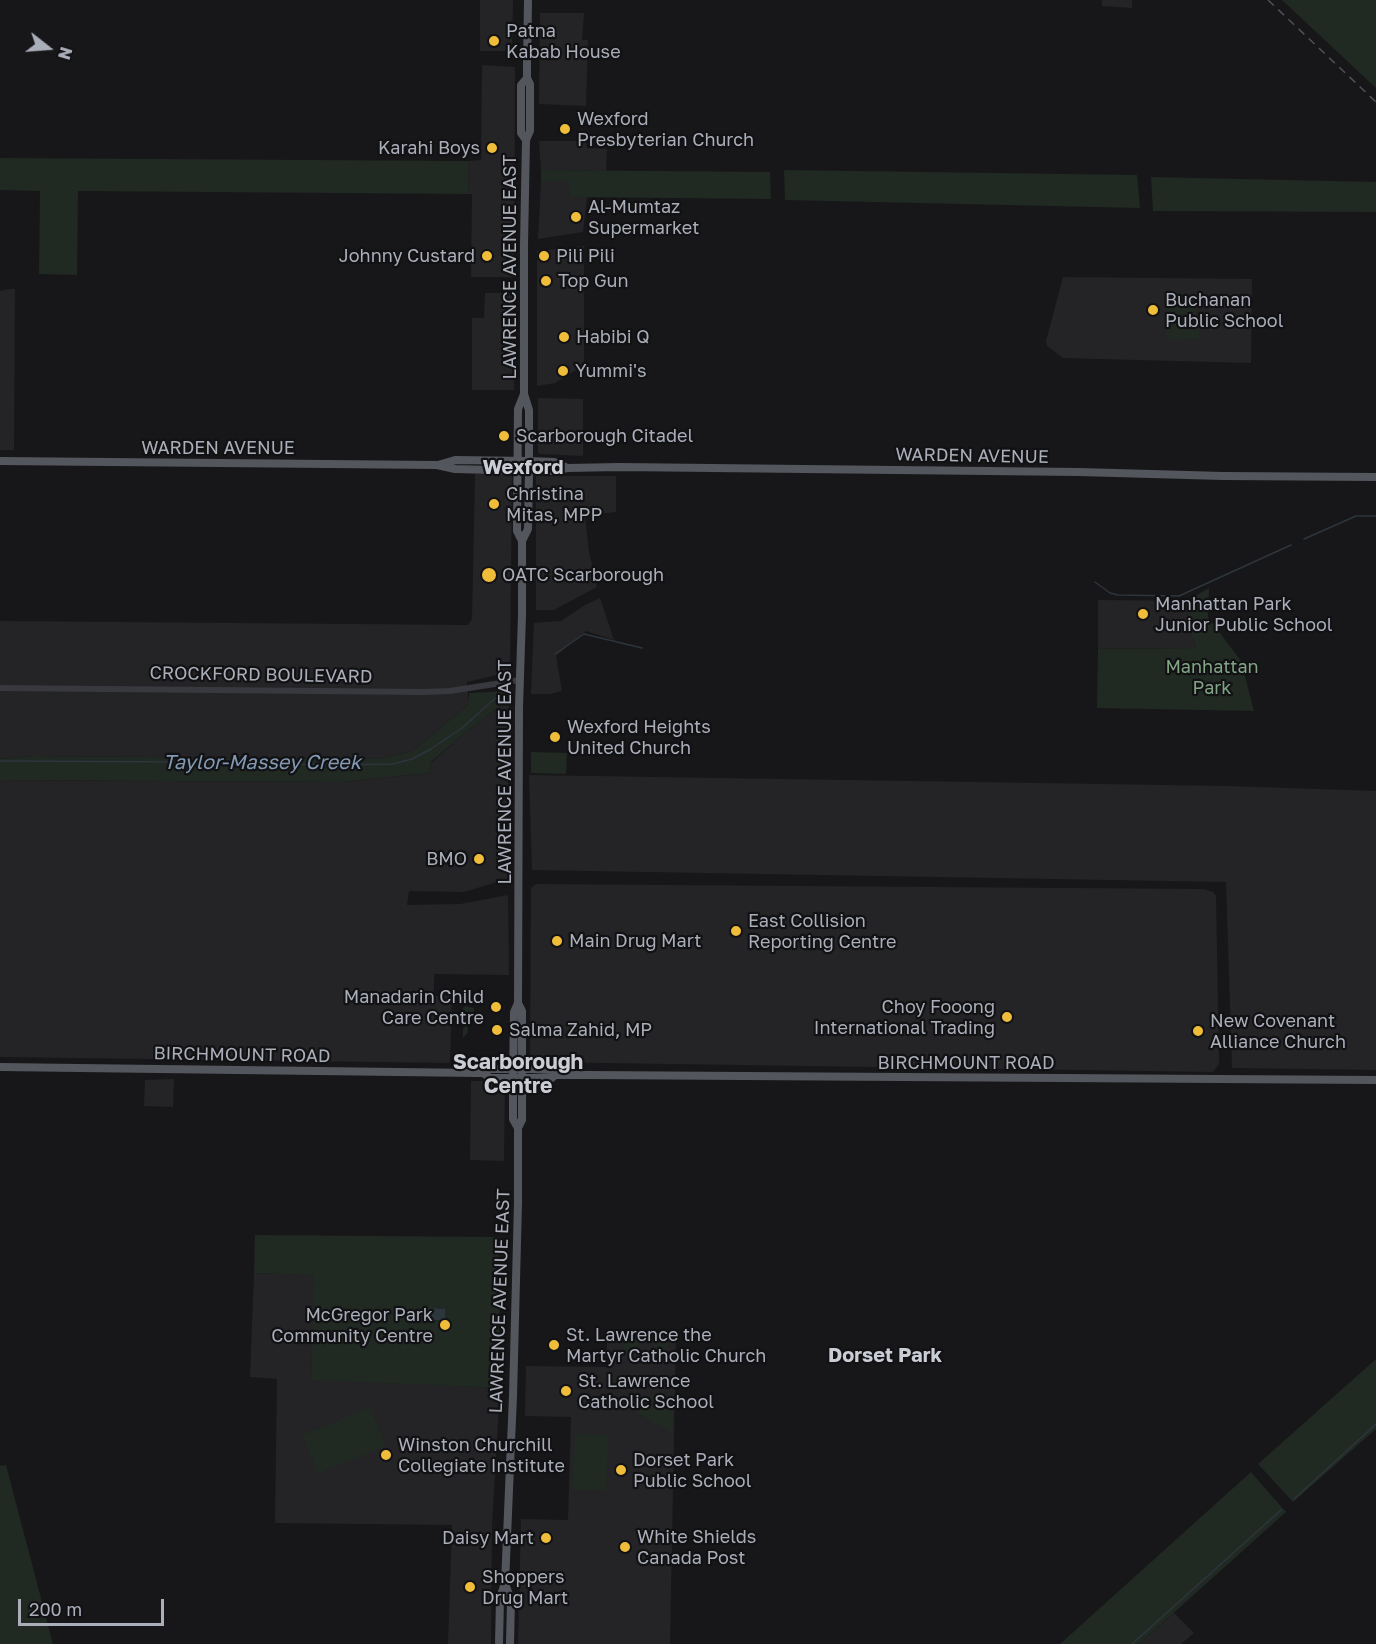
<!DOCTYPE html>
<style>
body{margin:0}
#map{position:relative;width:1376px;height:1644px;overflow:hidden;background:#171719;font-family:"Golos Text",sans-serif}
canvas{display:block}
.north{position:absolute;left:18px;top:18px;width:60px;height:60px;-webkit-text-stroke:4px #121214;paint-order:stroke;rotate:107deg;font-size:16px;font-weight:700;line-height:24px;text-align:center;color:#aaaeb9}
.north::after{content:'';display:block;margin:auto;width:21px;height:27px;background:#aaaeb9;clip-path:polygon(50% 0,100% 100%,50% 72%,0 100%)}
.scale{position:absolute;left:18px;top:1599px;width:146px;height:27px;box-sizing:border-box;border:3px solid #aaaeb9;border-top:0;padding-left:8px;font-size:18px;line-height:21px;white-space:nowrap;color:#aaaeb9;-webkit-text-stroke:4px #121214;paint-order:stroke}
</style>
<div id="map">
<canvas width="1376" height="1644"></canvas>
<div class="north">N</div>
<div class="scale">200 m</div>
</div>
<script>
const c = document.querySelector('canvas').getContext('2d');
c.lineJoin = 'round';
function fill(path, color) {
  c.fillStyle = color;
  c.fill(path, 'evenodd');
}
function toPath(rows) {
  const path = new Path2D();
  for (const r of rows) {
    path.moveTo(r[0], r[1]);
    for (let i = 2; i < r.length; i += 2) path.lineTo(r[i], r[i + 1]);
  }
  return path;
}
function stroke(path, color, width, dash) {
  c.strokeStyle = color;
  c.lineWidth = width;
  c.lineCap = dash ? 'butt' : 'round';
  c.setLineDash(dash || []);
  c.stroke(path);
}
function drawText(font, color, halo, rows, align = 'center') {
  c.font = font + ' "Golos Text",sans-serif';
  c.lineWidth = 4.5;
  c.setLineDash([]);
  c.textBaseline = 'middle';
  c.strokeStyle = halo;
  c.fillStyle = color;
  for (const [text, x, y, turn = 0] of rows) {
    c.save();
    c.translate(x, y);
    c.rotate((+turn || 0) * Math.PI / 180);
    c.textAlign = isNaN(turn) ? turn : align;
    if (halo) c.strokeText(text, 0, 0);
    c.fillText(text, 0, 0);
    c.restore();
  }
}
fill(toPath([
 [480,0,513,0,512,51,480,51],
 [1102,0,1132,0,1132,8,1102,6],
 [540,13,584,13,582,40,588,40,586,106,539,104],
 [482,65,515,67,514,277,471,277,472,194,469,194,468,161,481,160],
 [539,141,586,141,587,148,607,149,606,171,541,170],
 [541,181,570,181,570,197,587,197,583,232,538,239],
 [584,246,584,365,555,383,537,386,537,251],
 [1063,277,1252,279,1251,363,1063,358,1047,346,1046,341],
 [9,289,15,289,14,450,0,450,0,291],
 [485,293,513,293,514,390,472,390,472,318,484,318],
 [538,398,583,399,583,456,540,454,538,452],
 [475,474,512,474,510,672,467,682,469,704,413,751,378,759,32,756,0,759,0,621,468,625,472,619],
 [536,476,616,476,616,512,585,515,589,552,597,587,554,610,536,610],
 [600,598,614,640,586,631,556,656,562,691,550,694,531,694,534,623,561,621,585,605],
 [1098,600,1187,601,1188,626,1196,648,1098,649],
 [509,699,507,879,464,892,409,891,407,905,460,904,508,895,509,975,434,974,434,996,452,996,450,1063,0,1057,0,780,341,782,429,773,431,763,466,732],
 [529,775,1228,786,1376,791,1376,1070,1232,1068,1226,882,532,870],
 [536,884,1204,889,1213,892,1216,896,1219,1064,1213,1072,537,1062,530,1058,531,888],
 [174,1079,173,1107,144,1106,145,1080],
 [471,1081,505,1081,504,1161,470,1160],
 [254,1273,315,1274,311,1379,500,1388,492,1526,491,1644,448,1644,452,1525,275,1523,277,1379,250,1377],
 [607,1331,676,1332,670,1644,518,1644,521,1519,568,1520,571,1417,525,1416,526,1366,607,1367],
 [1174,1613,1194,1633,1181,1644,1139,1644]
]), '#242326');
fill(toPath([
 [1282,0,1376,0,1376,88],
 [0,158,468,161,469,194,78,191,77,275,39,274,40,191,0,190],
 [541,170,770,172,771,199,570,197,570,181,541,181],
 [784,170,1137,175,1140,208,785,200],
 [1151,177,1376,182,1376,212,1153,211],
 [1167,294,1198,294,1196,311,1190,317,1198,322,1200,339,1166,340,1164,313,1168,312],
 [1209,588,1208,617,1241,661,1254,711,1097,708,1098,649,1196,648,1188,626,1187,601],
 [505,691,509,699,466,732,431,762,429,773,341,782,0,780,0,759,32,756,378,759,413,751,469,704,469,693],
 [531,752,567,753,566,774,531,773],
 [465,1006,474,1008,474,1018,467,1024,468,1032,463,1038,463,1029,467,1025,463,1020,463,1008],
 [255,1235,499,1237,500,1388,311,1380,314,1275,254,1273],
 [625,1336,638,1336,637,1348,634,1352,624,1352,623,1338],
 [653,1337,667,1338,667,1352,658,1352,654,1349],
 [1376,1359,1376,1429,1293,1502,1258,1464],
 [652,1395,661,1396,662,1402,658,1405,674,1411,672,1434,657,1423,655,1425,634,1410,636,1408,633,1406,633,1401,657,1405,649,1400],
 [370,1407,386,1446,318,1474,302,1435],
 [575,1434,609,1435,606,1491,572,1490],
 [6,1465,53,1644,0,1644,0,1466],
 [1251,1472,1286,1512,1139,1644,1060,1644]
]), '#212923');
fill(toPath([
 [426,1308,445,1309,445,1320,426,1320]
]), '#2d353d');
stroke(toPath([
 [1304,539,1356,516,1376,516],
 [1095,582,1110,593,1118,595,1179,596,1291,545],
 [555,654,584,634,642,648],
 [0,761,192,762,329,765,393,764,412,759,431,749,462,728,501,693],
 [1294,1499,1376,1424],
 [1132,1644,1281,1510]
]), '#2d353d', 1.5);
stroke(toPath([
 [0,688,424,692,450,691,520,680]
]), '#38393e', 6);
stroke(toPath([
 [526,140,521,133,521,85,527,78],
 [0,461,437,465,455,469,529,471,553,471,567,468,620,467,1079,472,1223,476,1376,477],
 [438,465,455,460,529,461,554,462,567,468],
 [522,541,528,529,529,471,529,410,524,394,524,245,526,140,530,131,530,84,527,78,527,65,528,0],
 [0,1067,477,1073,483,1073,490,1069,531,1069,551,1070,555,1075],
 [483,1073,490,1078,552,1078,555,1075,587,1075,1376,1080],
 [518,1128,513,1119,513,1078,514,1012,518,1003],
 [505,1584,511,1600,510,1644],
 [499,1644,500,1598,505,1583,513,1396,518,1203,518,1128,522,1120,522,1011,518,1003,519,707,522,615,522,541,517,531,518,409,524,394]
]), '#54565d', 8);
stroke(toPath([
 [1268,0,1376,102]
]), '#4f5157', 1.5, [8, 6]);
for (const [x, y, r, color] of [
 [494,41,6,"#efbd3a"],
 [565,129,6,"#efbd3a"],
 [492,148,6,"#efbd3a"],
 [576,217,6,"#efbd3a"],
 [487,256,6,"#efbd3a"],
 [544,256,6,"#efbd3a"],
 [546,281,6,"#efbd3a"],
 [1153,310,6,"#efbd3a"],
 [564,337,6,"#efbd3a"],
 [563,371,6,"#efbd3a"],
 [504,436,6,"#efbd3a"],
 [494,504,6,"#efbd3a"],
 [489,575,8,"#efbd3a"],
 [1143,614,6,"#efbd3a"],
 [555,737,6,"#efbd3a"],
 [479,859,6,"#efbd3a"],
 [736,931,6,"#efbd3a"],
 [557,941,6,"#efbd3a"],
 [496,1007,6,"#efbd3a"],
 [1007,1017,6,"#efbd3a"],
 [497,1030,6,"#efbd3a"],
 [1198,1031,6,"#efbd3a"],
 [445,1325,6,"#efbd3a"],
 [554,1345,6,"#efbd3a"],
 [566,1391,6,"#efbd3a"],
 [386,1455,6,"#efbd3a"],
 [621,1470,6,"#efbd3a"],
 [546,1538,6,"#efbd3a"],
 [625,1547,6,"#efbd3a"],
 [470,1587,6,"#efbd3a"]
]) {
  const dot = new Path2D();
  dot.arc(x, y, r, 0, 2 * Math.PI);
  c.fillStyle = color;
  c.fill(dot);
  stroke(dot, '#121214', 2);
}
drawText('18px', '#aaaeb9', '#121214', [
 ["Patna",506,31],
 ["Kabab House",506,52],
 ["Wexford",577,119],
 ["Presbyterian Church",577,140],
 ["Karahi Boys",480,148,"right"],
 ["Al-Mumtaz",588,207],
 ["Supermarket",588,228],
 ["Johnny Custard",475,256,"right"],
 ["Pili Pili",556,256],
 ["Top Gun",558,281],
 ["Buchanan",1165,300],
 ["Public School",1165,321],
 ["Habibi Q",576,337],
 ["Yummi's",575,371],
 ["Scarborough Citadel",516,436],
 ["Christina",506,494],
 ["Mitas, MPP",506,515],
 ["OATC Scarborough",502,575],
 ["Manhattan Park",1155,604],
 ["Junior Public School",1155,625],
 ["Wexford Heights",567,727],
 ["United Church",567,748],
 ["BMO",467,859,"right"],
 ["East Collision",748,921],
 ["Reporting Centre",748,942],
 ["Main Drug Mart",569,941],
 ["Manadarin Child",484,997,"right"],
 ["Care Centre",484,1018,"right"],
 ["Choy Fooong",995,1007,"right"],
 ["International Trading",995,1028,"right"],
 ["New Covenant",1210,1021],
 ["Alliance Church",1210,1042],
 ["Salma Zahid, MP",509,1030],
 ["McGregor Park",433,1315,"right"],
 ["Community Centre",433,1336,"right"],
 ["St. Lawrence the",566,1335],
 ["Martyr Catholic Church",566,1356],
 ["St. Lawrence",578,1381],
 ["Catholic School",578,1402],
 ["Winston Churchill",398,1445],
 ["Collegiate Institute",398,1466],
 ["Dorset Park",633,1460],
 ["Public School",633,1481],
 ["White Shields",637,1537],
 ["Canada Post",637,1558],
 ["Daisy Mart",534,1538,"right"],
 ["Shoppers",482,1577],
 ["Drug Mart",482,1598]
], 'left');
drawText('18px', '#aaaeb9', '#121214', [
 ["LAWRENCE AVENUE EAST",510,267,-90],
 ["WARDEN AVENUE",218,448],
 ["WARDEN AVENUE",972,456,1],
 ["CROCKFORD BOULEVARD",261,675,1],
 ["LAWRENCE AVENUE EAST",505,772,-90],
 ["BIRCHMOUNT ROAD",242,1055,1],
 ["BIRCHMOUNT ROAD",966,1063],
 ["LAWRENCE AVENUE EAST",500,1301,-88]
]);
drawText('18px', '#81a485', '#121214', [
 ["Manhattan",1212,667],
 ["Park",1212,688]
]);
drawText('bold 20px', '#cbcdd5', '#121214', [
 ["Wexford",523,468],
 ["Dorset Park",885,1356]
]);
drawText('italic 20px', '#8299b3', '#121214', [
 ["Taylor-Massey Creek",262,763]
]);
drawText('bold 21px', '#cbcdd5', '#121214', [
 ["Scarborough",518,1062],
 ["Centre",518,1086]
]);
</script>
